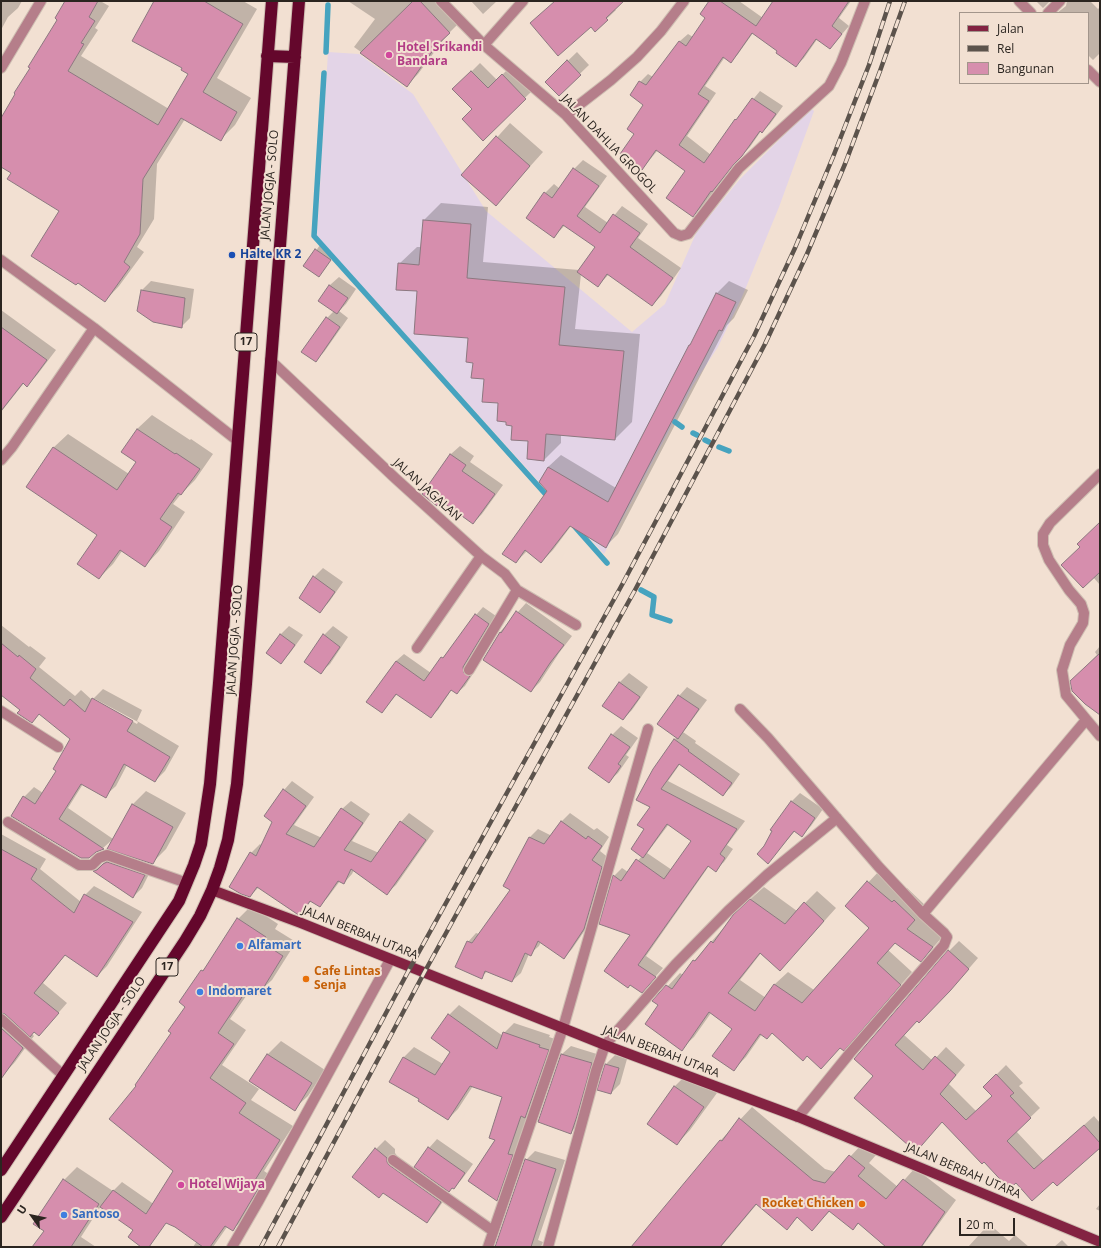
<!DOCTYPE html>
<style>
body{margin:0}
#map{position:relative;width:1101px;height:1248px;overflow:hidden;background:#f2e0d2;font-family:"Open Sans",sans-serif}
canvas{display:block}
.frame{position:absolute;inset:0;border:2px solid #2b2520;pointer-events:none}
.legend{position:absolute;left:959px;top:12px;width:130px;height:72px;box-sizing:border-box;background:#f2e0d2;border:1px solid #a2958b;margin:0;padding:5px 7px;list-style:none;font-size:12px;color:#2b2520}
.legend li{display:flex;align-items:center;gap:8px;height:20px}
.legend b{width:20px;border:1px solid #a2958b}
.north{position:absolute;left:12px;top:1196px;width:40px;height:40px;-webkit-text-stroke:3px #f2e0d2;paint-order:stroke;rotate:303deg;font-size:11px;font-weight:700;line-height:16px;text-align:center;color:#2b2520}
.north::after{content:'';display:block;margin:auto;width:14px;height:18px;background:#2b2520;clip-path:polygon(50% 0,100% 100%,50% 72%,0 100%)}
.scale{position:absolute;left:959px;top:1218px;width:56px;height:18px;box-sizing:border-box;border:2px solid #2b2520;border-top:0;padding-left:5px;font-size:12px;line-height:14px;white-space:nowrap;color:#2b2520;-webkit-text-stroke:3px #f2e0d2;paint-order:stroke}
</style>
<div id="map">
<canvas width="1101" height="1248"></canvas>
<div class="frame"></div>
<ul class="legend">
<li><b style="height:5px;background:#832342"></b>Jalan</li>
<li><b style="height:5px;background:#5c534c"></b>Rel</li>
<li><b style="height:11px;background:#d68ead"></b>Bangunan</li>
</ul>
<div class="north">U</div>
<div class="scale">20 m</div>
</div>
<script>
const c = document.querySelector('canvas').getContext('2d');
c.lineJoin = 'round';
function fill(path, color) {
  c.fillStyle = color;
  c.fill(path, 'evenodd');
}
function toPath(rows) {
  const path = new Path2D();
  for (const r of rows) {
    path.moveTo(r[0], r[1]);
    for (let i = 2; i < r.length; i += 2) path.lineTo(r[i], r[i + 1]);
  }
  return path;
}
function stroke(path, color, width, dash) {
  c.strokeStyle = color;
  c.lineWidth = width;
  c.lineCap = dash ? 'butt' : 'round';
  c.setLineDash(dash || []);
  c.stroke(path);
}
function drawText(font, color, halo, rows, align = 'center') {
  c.font = font + ' "Open Sans",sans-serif';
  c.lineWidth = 4;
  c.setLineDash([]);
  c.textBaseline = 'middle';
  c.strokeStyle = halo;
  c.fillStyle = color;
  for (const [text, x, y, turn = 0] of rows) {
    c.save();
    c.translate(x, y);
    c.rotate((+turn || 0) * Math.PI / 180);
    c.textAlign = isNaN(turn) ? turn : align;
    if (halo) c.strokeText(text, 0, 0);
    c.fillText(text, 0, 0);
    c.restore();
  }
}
fill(toPath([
 [328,52,359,54,413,94,486,211,632,332,665,304,697,231,740,179,811,108,814,111,779,207,742,297,718,347,693,385,604,554,317,236]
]), '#e3d4e7');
fill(toPath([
 [1,1,22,1,18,8,8,17,1,30],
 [67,1,103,1,102,2,109,6,95,28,98,30,81,56,169,109,189,74,183,67,155,1,243,1,257,9,217,78,251,98,235,125,221,139,185,119,157,164,154,219,137,247,144,252,119,286,105,301,60,211,12,172,1,166,1,119,58,19],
 [348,1,442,1,461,21,447,35,418,74,407,85,354,47,375,19],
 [471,1,497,1,483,14],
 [556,1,622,1,614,9,616,10,595,30,591,26],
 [710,1,739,1,763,18,777,1,851,1,839,18,849,26,830,48,818,38,804,58,796,66,778,51,753,33,738,54,731,61,725,57,705,86,716,93,687,136,711,155,736,120,760,91,783,106,770,124,762,132,761,131,750,147,740,157,701,208,693,216,686,171,658,150,642,169,636,134,645,104,631,95,640,82,648,74,653,77,680,41,688,34,693,37,707,17],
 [1036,1,1050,1,1043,8],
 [1067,1,1090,1,1098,9,1100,7,1100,53,1093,60,1088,55,1088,13,1057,13,1066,6],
 [577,52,589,65,559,94,546,82],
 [480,63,497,80,511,66,534,89,483,139,474,109,454,89],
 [510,123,543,152,498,202,463,175],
 [583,160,607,176,585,207,608,223,622,206,648,224,638,238,681,268,661,296,652,305,609,274,598,286,581,274,575,329,640,334,632,422,615,439,561,434,561,443,544,460,530,440,507,421,499,402,474,362,469,337,418,291,399,264,417,247,422,247,424,220,441,203,488,207,483,262,579,270,596,246,565,225,554,237,545,193,554,184,560,189,574,169],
 [320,245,334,255,323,271,305,266],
 [339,277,356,289,346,304,339,311,348,318,324,352,316,360,327,318,334,311,319,301,330,285],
 [151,281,194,289,190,318,181,327,142,290],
 [729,281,748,290,734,318,727,325,618,534,606,546,571,526,553,550,541,562,527,551,516,562,548,490,548,467,561,455,616,488,692,343,717,293],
 [1,310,56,350,37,375,27,385,24,383,1,412],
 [152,415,190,440,191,439,213,454,195,480,181,494,173,504,185,512,159,551,145,566,122,551,113,564,99,578,99,535,53,448,68,434,129,474,138,461,137,429],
 [460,446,474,456,470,462,503,485,482,514,473,523,442,500,423,494,451,454],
 [1100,523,1100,585,1093,577,1081,547],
 [323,568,343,582,329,602,320,611,300,597,314,577],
 [526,603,572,636,559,653,540,682,531,691,500,632],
 [483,607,496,616,471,666,476,669,465,686,457,693,452,689,438,710,430,717,398,693,382,712,368,702,396,661,404,654,431,673,476,615],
 [1,625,29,647,30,646,46,658,39,667,75,696,81,690,92,700,103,689,142,710,137,721,179,746,165,771,155,781,127,765,116,786,105,796,83,784,68,808,113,839,133,804,146,791,186,813,166,849,152,863,112,840,103,848,96,851,24,797,34,787,43,793,58,770,71,738,40,713,32,721,21,710,1,694],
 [95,699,138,722,137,724,95,701],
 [289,626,303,635,290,653,281,662,280,635],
 [333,626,348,637,330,664,321,672,324,635],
 [1100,646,1100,714,1071,682,1097,655,1095,652],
 [629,673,648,687,632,710,623,719,604,706,620,682],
 [687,687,707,700,683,732,696,741,695,743,740,774,731,787,723,795,680,764,668,781,745,821,727,845,733,849,724,862,715,870,709,866,646,956,663,968,642,992,631,934,614,876,622,868,628,872,642,856,646,829,651,807,674,740,677,737,679,696],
 [669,824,693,841,672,870,647,853],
 [621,726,638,738,626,755,629,757,618,773,609,781,612,735],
 [292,781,314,797,294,825,322,838,342,809,351,801,370,814,352,841,379,853,401,822,409,813,434,831,396,885,387,893,354,870,352,874,344,883,340,881,328,897,320,906,312,900,300,914,259,887,250,896,251,853,260,844,262,846,273,821,284,790],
 [800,793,823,809,811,826,802,835,795,831,768,862,765,846,792,801],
 [570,813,594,830,597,828,609,837,600,851,610,859,592,920,572,949,564,958,541,942,539,946,530,954,529,954,521,973,512,981,488,971,481,977,468,942,476,933,479,934,511,889,504,886,530,837,538,829,552,836,562,821],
 [1,834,46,859,40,869,81,902,85,895,94,886,142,912,107,966,97,976,66,954,43,983,67,1003,39,1035,34,1031,32,1034,34,1036,15,1062,4,1074,1,1072,1,1019,4,1021,9,1016,1,1002],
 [113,855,153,866,142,888,133,897,94,871],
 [881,869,905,890,907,888,927,907,919,916,945,934,921,961,895,942,888,950,912,972,856,1037,841,1047,807,1055,772,1032,762,1034,746,1057,733,1070,733,1029,711,1013,694,1037,681,1049,660,1005,654,1001,680,973,683,975,694,961,747,902,764,887,797,911,817,891,836,908,792,957,761,953,740,980,766,998,775,984,788,972,814,990,871,928,846,906],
 [251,906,278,924,275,929,296,942,272,980,258,993,251,989,230,1019,246,1030,222,1065,259,1089,251,1100,293,1126,264,1171,270,1175,246,1217,232,1230,227,1227,213,1247,193,1247,197,1241,170,1224,174,1170,138,1086,172,1033,187,1007,202,971,209,963,238,919],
 [959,941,978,958,959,980,929,1012,917,1020,904,1035,933,1061,946,1047,965,1065,949,1084,976,1111,993,1096,994,1077,1006,1065,1023,1083,1019,1086,1040,1108,1016,1131,1044,1161,1094,1116,1100,1123,1100,1146,1053,1180,1016,1182,943,1121,875,1075,949,951],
 [459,1005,503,1036,504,1033,514,1023,550,1035,549,1037,558,1040,535,1106,528,1114,518,1143,522,1145,507,1189,497,1199,497,1139,504,1096,473,1086,458,1109,448,1119,420,1099,390,1082,404,1057,414,1047,443,1064,451,1052,449,1015],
 [281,1041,325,1070,308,1096,294,1109,251,1081,268,1054],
 [571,1046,600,1055,579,1124,570,1133,562,1054],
 [615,1055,627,1059,620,1084,611,1093,599,1090,606,1064],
 [688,1073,717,1093,690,1130,677,1144,675,1086],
 [752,1107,825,1169,836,1172,862,1144,876,1155,869,1163,898,1187,915,1168,956,1200,922,1247,884,1247,886,1245,859,1223,853,1229,830,1211,812,1229,798,1217,787,1228,757,1204,721,1247,632,1247,721,1140],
 [437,1139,473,1164,462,1179,454,1188,452,1187,447,1192,449,1193,435,1213,426,1222,376,1149,385,1140,395,1149,395,1153,398,1157,414,1168,429,1148],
 [535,1151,565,1160,538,1240,543,1242,541,1247,496,1247,526,1160],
 [77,1167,113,1191,122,1182,155,1205,143,1221,101,1206,81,1237,96,1247,33,1247,45,1230,64,1180],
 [1100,1204,1100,1211,1096,1209],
 [989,1224,1009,1241,1015,1235,1029,1247,968,1247],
 [1062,1240,1069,1247,1054,1247]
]), '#0003');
stroke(toPath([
 [326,52,328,5],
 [324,73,314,236,549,498],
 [675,422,682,427],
 [693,433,697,435],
 [705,440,709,442],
 [719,447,729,451],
 [575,527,607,563],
 [641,590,654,597,652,615,670,621]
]), '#46a3bf', 5.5);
const building = toPath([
 [65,1,98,1,89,17,95,21,81,43,84,44,68,71,158,125,188,74,181,70,182,68,132,41,154,1,204,1,243,24,203,92,237,112,221,141,181,118,143,179,140,234,124,262,130,267,105,302,78,283,76,285,31,256,59,211,7,179,11,173,1,167,1,118,15,94,14,93,30,68,28,67,57,20,55,18,65,1],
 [413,1,420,1,450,33,436,46,407,87,360,53,413,1],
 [555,1,624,1,606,18,608,20,595,32,591,27,558,56,530,23,555,1],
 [709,1,720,1,756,26,773,1,849,1,832,26,842,34,830,49,816,39,796,67,776,53,777,51,752,33,731,63,723,57,698,94,709,101,679,145,704,163,735,119,736,120,752,98,776,114,762,133,760,131,742,156,734,164,712,192,711,191,693,217,666,198,685,171,656,150,642,170,620,154,634,134,627,129,643,105,630,95,639,81,646,85,679,41,686,46,705,18,700,14,709,1],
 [567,60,581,75,559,96,545,82,567,60],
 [471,71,488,88,502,74,526,99,483,141,462,119,472,109,452,89,471,71],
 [496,136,530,166,496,206,461,175,496,136],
 [573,168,599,186,577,216,600,233,613,214,640,233,630,247,673,278,652,306,607,274,598,287,577,272,595,247,563,225,554,238,526,218,544,192,552,198,573,168],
 [423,220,471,224,467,278,565,287,559,345,624,351,615,440,546,434,544,461,527,459,528,441,511,440,512,426,506,425,506,422,497,421,498,403,482,402,484,379,471,378,473,363,466,362,468,338,414,334,417,291,396,290,398,263,419,265,423,220],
 [315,249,331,260,319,277,303,266,315,249],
 [329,285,348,298,337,314,318,301,329,285],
 [141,290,185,298,182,328,153,322,137,311,141,290],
 [716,293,736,302,722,331,719,330,606,548,570,526,541,563,525,550,516,563,502,554,547,491,539,482,548,467,608,502,689,345,690,345,716,293],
 [326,317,340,327,316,362,301,352,326,317],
 [1,327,47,360,27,387,23,383,1,411,1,327],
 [137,429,175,454,176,453,200,469,181,495,178,493,160,519,172,527,145,567,120,550,99,579,77,564,97,535,26,487,53,447,117,490,136,462,121,452,137,429],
 [450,454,466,465,462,471,495,494,473,524,441,501,437,506,422,494,450,454],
 [1100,522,1100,572,1083,588,1061,565,1080,547,1077,544,1100,522],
 [313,576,335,592,320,613,299,598,313,576],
 [516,611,564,645,550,663,531,692,483,660,500,632,501,633,516,611],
 [475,614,489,624,463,667,464,673,470,676,457,694,451,690,431,718,396,694,382,713,366,702,396,661,424,681,441,657,443,658,475,614],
 [280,634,295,645,281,664,266,653,280,634],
 [323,634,340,647,321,674,304,662,323,634],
 [1,643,18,657,19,655,36,669,30,678,64,706,70,699,85,712,92,698,133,721,127,731,170,757,155,782,124,764,106,798,81,784,59,819,104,849,96,852,89,858,81,858,11,816,23,796,35,804,56,771,53,769,70,739,39,714,32,723,17,713,20,710,1,695,1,643],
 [1100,653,1100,715,1085,704,1072,691,1070,681,1100,653],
 [619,682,640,697,623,720,602,706,619,682],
 [678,695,699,709,678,739,657,724,678,695],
 [611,734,630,747,618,764,621,766,609,783,588,768,611,734],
 [674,739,689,750,688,751,732,783,723,796,679,764,661,789,737,829,720,854,725,858,716,872,708,866,638,965,656,977,642,993,630,985,628,988,604,971,630,935,599,924,613,875,621,881,636,859,664,879,691,841,667,824,643,858,631,849,644,829,637,825,650,807,636,800,653,769,674,739],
 [283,789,306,806,286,834,314,847,341,808,363,823,344,850,371,862,400,821,426,840,387,895,351,869,344,884,338,881,320,907,310,901,300,916,257,887,250,897,241,894,229,887,250,852,256,856,272,822,264,816,283,789],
 [791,801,815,818,802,837,794,831,768,864,757,854,764,846,772,831,770,830,791,801],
 [132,804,173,827,153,864,107,849,132,804],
 [561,821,586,839,588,836,602,846,592,860,602,867,584,929,564,959,538,941,531,956,525,953,512,982,485,971,482,979,455,967,467,941,472,943,510,890,503,886,529,837,544,844,561,821],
 [1,849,37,869,31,879,74,913,84,894,133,922,97,977,65,955,34,993,59,1013,39,1036,34,1032,30,1037,5,1014,1,1013,1,849],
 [107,862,145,875,133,898,93,871,97,870,103,864,107,862],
 [867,881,892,902,894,900,915,920,907,929,933,947,921,962,895,943,877,963,901,985,844,1051,840,1048,821,1069,807,1056,803,1061,772,1033,767,1039,760,1034,734,1071,712,1056,732,1029,709,1012,682,1051,645,1024,658,1005,652,1001,666,985,672,989,693,960,695,961,711,941,713,943,733,915,750,899,785,924,804,902,824,921,780,971,760,953,728,993,755,1011,774,984,802,1003,869,928,845,906,867,881],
 [237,918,266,937,263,943,283,956,259,995,248,988,218,1033,234,1044,210,1078,246,1103,239,1113,280,1140,252,1185,258,1189,233,1231,225,1226,210,1247,203,1247,175,1227,166,1223,149,1247,141,1247,128,1237,133,1230,100,1207,113,1190,146,1214,173,1171,109,1119,136,1086,135,1085,171,1033,168,1031,185,1007,179,1002,201,970,203,971,237,918],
 [948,950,969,969,950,991,919,1023,917,1021,895,1045,923,1070,935,1056,956,1075,940,1094,966,1120,992,1096,983,1087,996,1074,1014,1093,1010,1096,1031,1118,1007,1141,1034,1169,1084,1125,1100,1143,1100,1148,1057,1186,1053,1182,1032,1201,1016,1183,1009,1189,984,1162,982,1164,942,1122,916,1152,854,1098,873,1076,854,1059,948,950],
 [448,1014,497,1049,503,1032,540,1045,539,1047,549,1050,525,1118,521,1116,508,1154,513,1155,497,1201,468,1181,495,1140,489,1138,502,1097,470,1086,448,1120,418,1101,419,1099,389,1082,403,1057,435,1075,450,1052,431,1038,448,1014],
 [1,1028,23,1048,1,1079,1,1028],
 [267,1054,312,1083,295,1111,249,1081,267,1054],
 [561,1054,592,1063,577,1116,571,1134,538,1122,561,1054],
 [605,1064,619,1068,611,1094,597,1090,605,1064],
 [674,1086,704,1107,677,1145,647,1124,674,1086],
 [739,1118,813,1180,825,1183,849,1155,865,1168,858,1176,886,1199,903,1179,945,1212,921,1247,886,1247,858,1223,853,1230,829,1211,812,1231,797,1217,787,1230,756,1204,720,1247,631,1247,720,1140,722,1141,739,1118],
 [428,1147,465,1173,454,1189,452,1188,449,1192,414,1167,428,1147],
 [375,1148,387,1158,387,1162,389,1165,441,1202,427,1223,383,1193,379,1198,352,1177,375,1148],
 [525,1159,556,1169,531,1247,495,1247,525,1159],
 [63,1179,99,1204,71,1247,32,1247,44,1231,33,1224,63,1179]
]);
fill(building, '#d68ead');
stroke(building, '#8c7880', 1);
const minor = toPath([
 [441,1,484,45,566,115,674,233,681,236,688,234,739,168,829,86,841,63,865,1],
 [1019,1,1031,13],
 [1048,13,1060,1],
 [484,45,523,1],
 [1,68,41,1],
 [1088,70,1100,82],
 [566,115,611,80,637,57,661,31,684,1],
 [1,260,94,328,238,441],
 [270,360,395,478,481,556,505,574,517,590,576,625],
 [1,460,12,447,94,328],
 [1100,474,1050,523,1043,534,1043,545,1049,560,1069,590,1081,604,1084,613,1083,623,1070,645,1062,670,1066,695,1100,736],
 [417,648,481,556],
 [469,670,517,590],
 [740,709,768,738,878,866,923,914,944,933,947,937,944,945,850,1053,798,1117],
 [1,711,58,747],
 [8,822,79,865,92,865,99,858,107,855,187,883],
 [923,914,1086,720],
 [1,1019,64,1076],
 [393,1160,493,1231],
 [232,1247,258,1202,390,960],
 [488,1247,563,1028,648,729],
 [548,1247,596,1071,605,1045,675,965,728,911,767,875,837,818]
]);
const major = toPath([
 [212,890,301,923,605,1045,798,1117,1100,1242]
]);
const highway = toPath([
 [267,56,295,57],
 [1,1170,179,901,194,865,201,844,210,784,219,683,272,1],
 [1,1217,185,941,200,916,212,890,220,868,228,840,237,784,246,684,299,1]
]);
stroke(minor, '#cebeb2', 12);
stroke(major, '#cebeb2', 12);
stroke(highway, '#cebeb2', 14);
stroke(minor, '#b57e8a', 10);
stroke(major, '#832342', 10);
stroke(highway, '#64072c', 12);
const rail = toPath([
 [261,1247,410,968,623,583,754,336,795,248,833,157,869,65,890,1],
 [278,1247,424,973,635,590,765,344,807,254,845,164,880,71,905,1]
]);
stroke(rail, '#5c534c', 4.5);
stroke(rail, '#f2e0d2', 3, [9]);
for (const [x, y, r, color] of [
 [389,55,4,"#d1479c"],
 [232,255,4,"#1a4fb4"],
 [240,946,4,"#3f7fe0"],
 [306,979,4,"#e8710a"],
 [200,992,4,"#3f7fe0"],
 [181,1185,4,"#d1479c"],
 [862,1204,4,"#e8710a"],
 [64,1215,4,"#3f7fe0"]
]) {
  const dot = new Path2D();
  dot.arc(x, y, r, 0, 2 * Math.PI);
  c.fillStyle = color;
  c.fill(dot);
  stroke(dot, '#f2e0d2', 1.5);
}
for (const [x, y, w] of [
 [246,342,22],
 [167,967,22]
]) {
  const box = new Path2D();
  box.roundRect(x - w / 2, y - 9, w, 18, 3);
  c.fillStyle = '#f2e0d2';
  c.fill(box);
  stroke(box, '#2b2520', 1);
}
drawText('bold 11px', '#2b2520', null, [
 ["17",246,342],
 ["17",167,967]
]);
drawText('bold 12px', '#b23c85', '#f2e0d2', [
 ["Hotel Srikandi",397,48],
 ["Bandara",397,62],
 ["Hotel Wijaya",189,1185]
], 'left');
drawText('12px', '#2b2520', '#f2e0d2', [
 ["JALAN DAHLIA GROGOL",609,144,46],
 ["JALAN JOGJA - SOLO",270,185,-85],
 ["JALAN JAGALAN",427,490,42],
 ["JALAN JOGJA - SOLO",235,640,-86],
 ["JALAN BERBAH UTARA",360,933,22],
 ["JALAN JOGJA - SOLO",112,1024,-56],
 ["JALAN BERBAH UTARA",661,1052,21],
 ["JALAN BERBAH UTARA",963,1171,23]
]);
drawText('bold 12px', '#164399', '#f2e0d2', [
 ["Halte KR 2",240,255]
], 'left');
drawText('bold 12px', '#366cbe', '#f2e0d2', [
 ["Alfamart",248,946],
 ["Indomaret",208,992],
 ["Santoso",72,1215]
], 'left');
drawText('bold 12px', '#c56008', '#f2e0d2', [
 ["Cafe Lintas",314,972],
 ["Senja",314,986],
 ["Rocket Chicken",854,1204,"right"]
], 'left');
</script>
